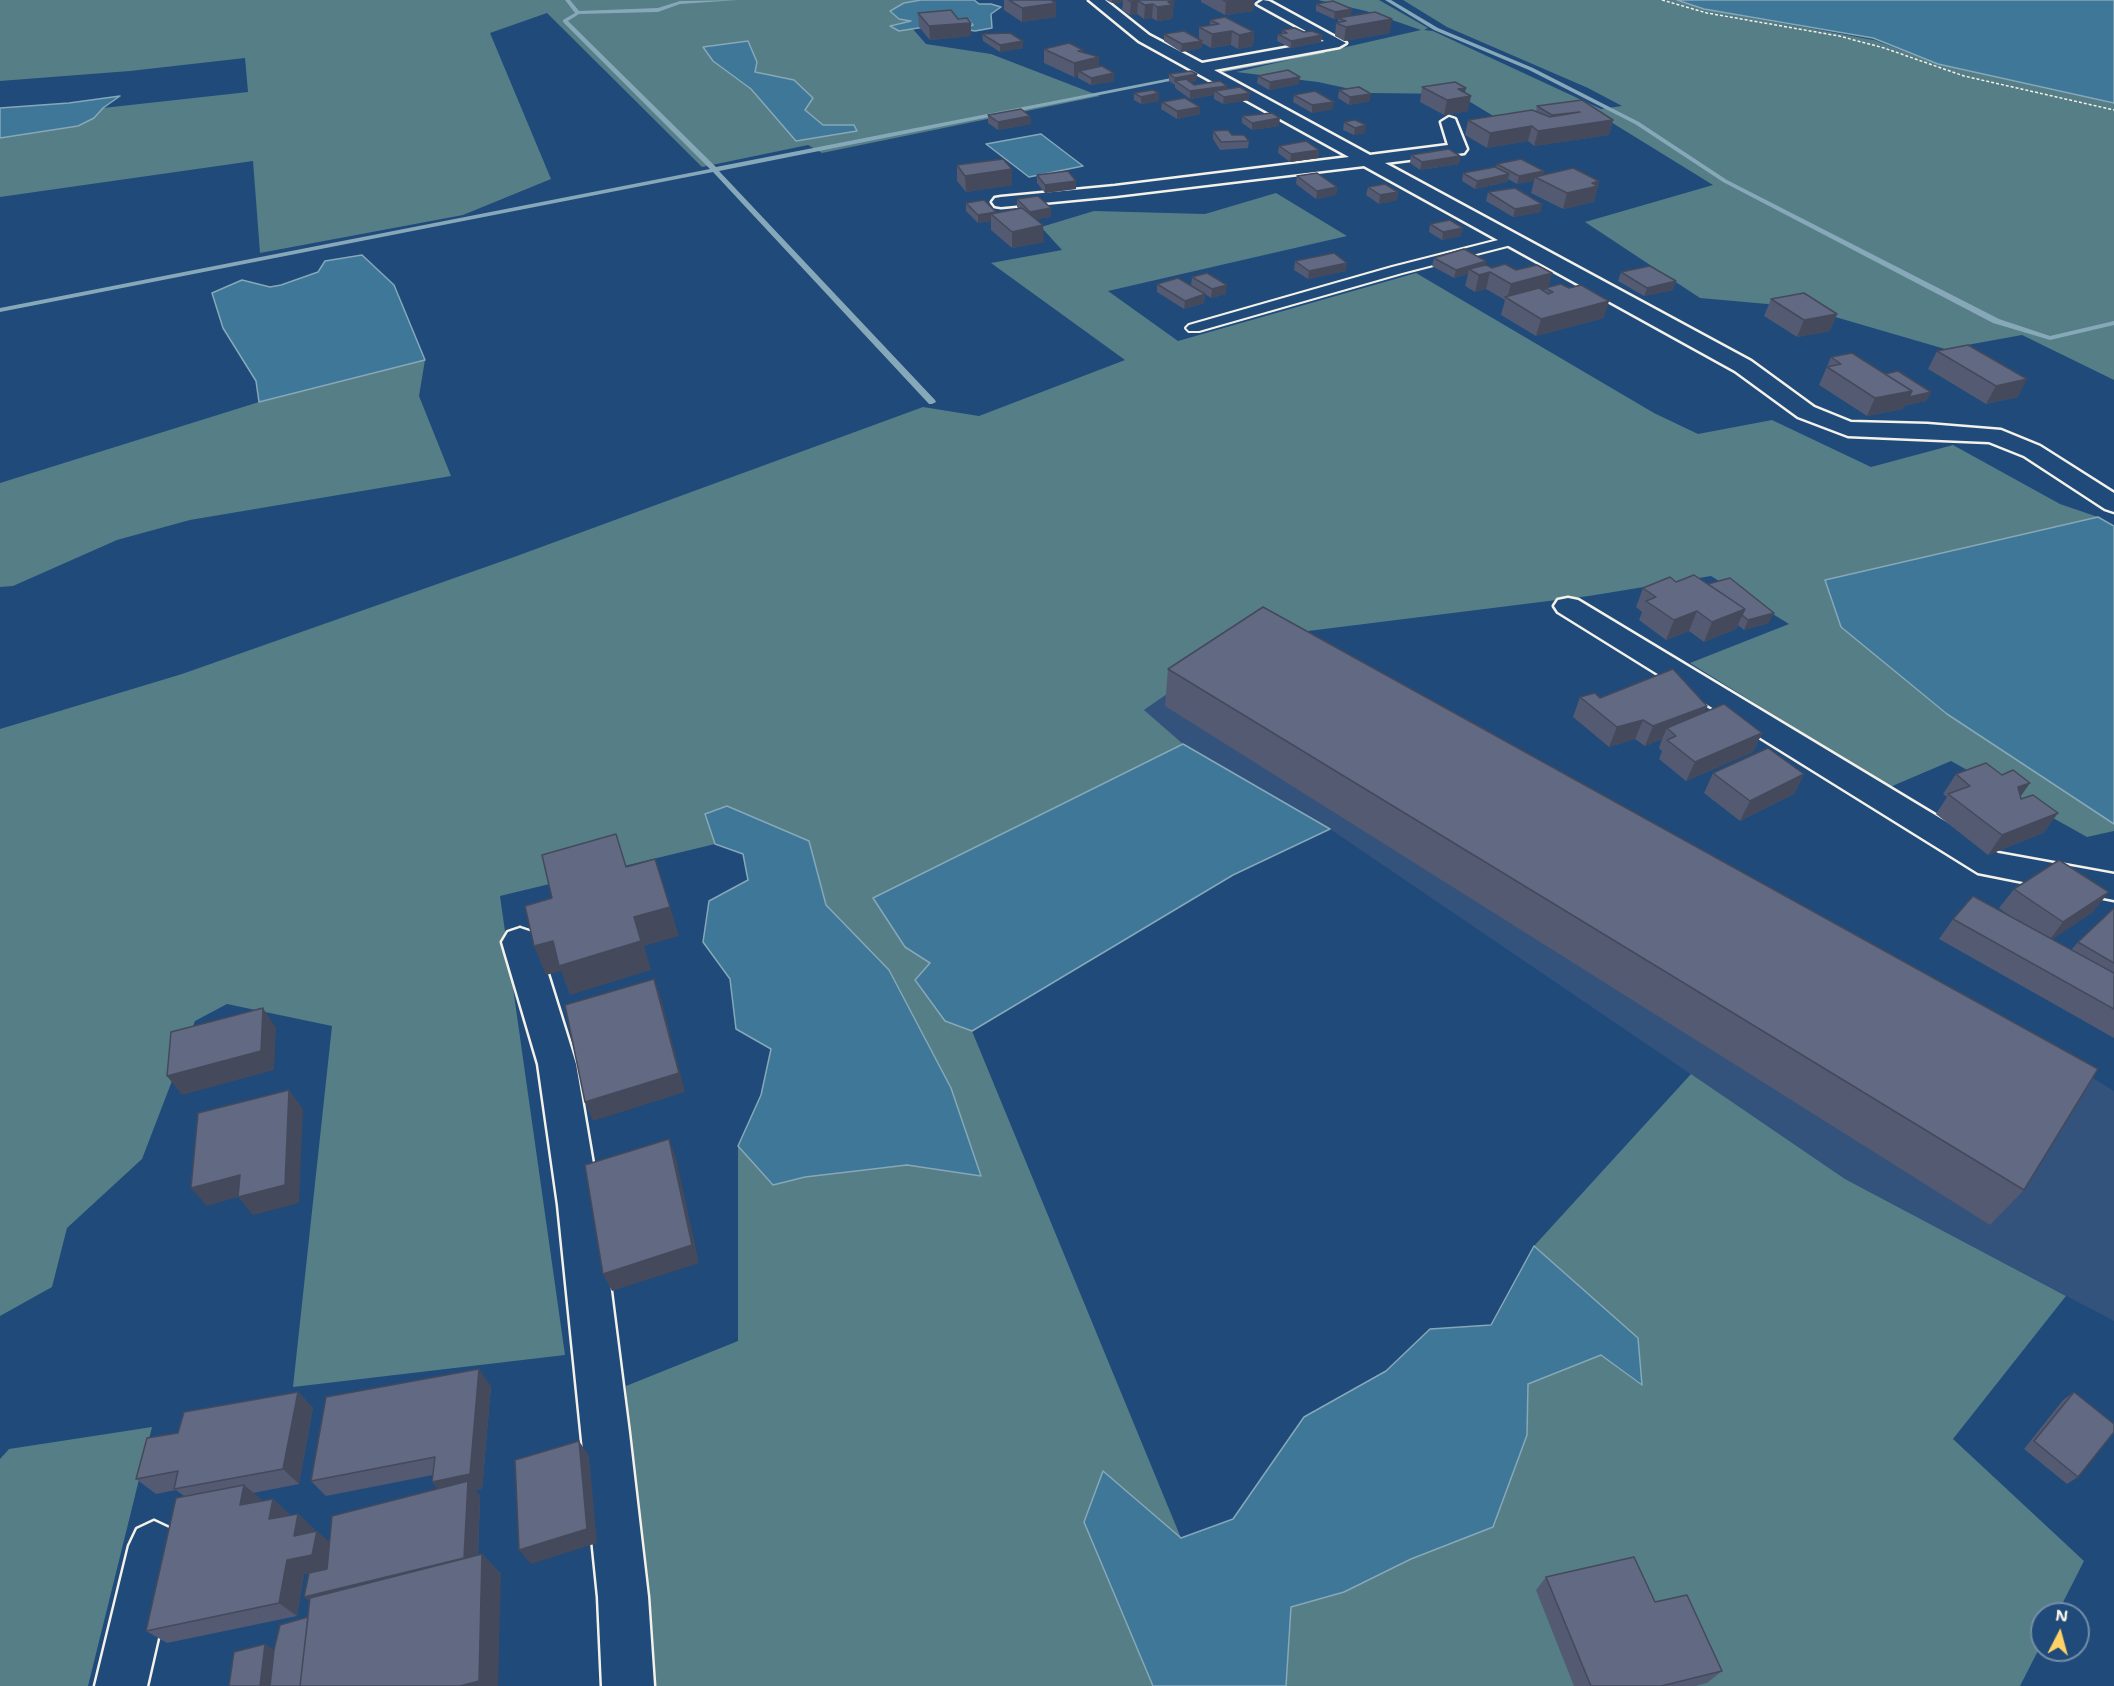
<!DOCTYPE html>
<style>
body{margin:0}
#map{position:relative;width:2114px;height:1686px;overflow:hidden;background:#1f4a7a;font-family:"Shantell Sans",sans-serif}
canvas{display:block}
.north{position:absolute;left:2030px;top:1602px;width:60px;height:60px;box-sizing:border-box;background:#1f4a7a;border:2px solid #748da6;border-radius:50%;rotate:6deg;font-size:16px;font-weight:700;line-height:24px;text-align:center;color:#f4f1e8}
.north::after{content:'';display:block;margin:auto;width:21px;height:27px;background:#ffd166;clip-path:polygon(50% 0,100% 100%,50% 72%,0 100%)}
</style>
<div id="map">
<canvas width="2114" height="1686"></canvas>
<div class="north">N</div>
</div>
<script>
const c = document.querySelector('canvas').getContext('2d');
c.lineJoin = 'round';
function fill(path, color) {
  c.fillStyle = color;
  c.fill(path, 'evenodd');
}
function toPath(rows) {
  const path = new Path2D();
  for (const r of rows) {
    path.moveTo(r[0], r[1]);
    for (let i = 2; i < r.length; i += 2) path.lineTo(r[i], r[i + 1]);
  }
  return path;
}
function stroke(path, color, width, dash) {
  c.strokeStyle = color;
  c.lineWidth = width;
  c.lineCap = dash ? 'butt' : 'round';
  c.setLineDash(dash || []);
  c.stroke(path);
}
fill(toPath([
 [1258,631,2012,1029,2114,1091,2114,1321,1845,1179,1330,829,1183,744,1143,711]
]), '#33537d');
fill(toPath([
 [0,0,921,0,904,3,890,10,899,19,913,21,891,25,899,31,912,28,926,44,991,54,1100,96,822,153,808,145,702,167,547,13,490,33,551,179,463,215,260,253,253,161,0,197,0,138,78,126,94,118,103,108,248,92,245,58,130,71,0,81],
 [1318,0,1379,0,1428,28,1424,30,1433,31,1601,109,1622,106,1588,88,1447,27,1403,0,1677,0,1704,9,1874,40,1938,64,2114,103,2114,380,2022,335,1945,349,1801,307,1700,298,1585,222,1713,185,1593,111,1500,120,1457,94,1369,93,1318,82,1236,72,1421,30,1366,11],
 [1276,193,1347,236,1108,291,1178,341,1416,273,1654,413,1698,434,1772,420,1871,467,1953,445,2060,504,2098,517,1825,580,1841,627,1947,714,2114,824,2114,831,2087,837,1951,761,1890,787,1690,663,1789,624,1711,576,1589,596,1268,636,1258,631,1144,710,1183,744,874,898,905,947,931,963,915,981,938,1012,972,1031,1181,1538,1103,1472,1085,1522,1153,1686,651,1686,626,1386,738,1341,738,1146,773,1185,805,1177,907,1165,981,1176,951,1088,889,970,826,905,809,841,705,814,715,844,500,896,565,1355,293,1387,332,1026,227,1004,195,1021,142,1159,67,1228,52,1287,0,1316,0,729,182,674,514,557,923,407,979,416,1125,360,991,263,1062,250,1041,227,1094,211,1205,214],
 [425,360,419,396,451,476,190,520,117,540,13,586,0,587,0,483,259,402],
 [1691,1074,1845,1179,2066,1296,1953,1439,2084,1561,2057,1614,2042,1614,2042,1643,2020,1686,1286,1686,1291,1607,1344,1592,1411,1559,1527,1435,1528,1384,1601,1355,1641,1385,1638,1338,1534,1246],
 [152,1427,88,1686,0,1686,0,1459,9,1449]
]), '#557e86');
const water = toPath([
 [921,0,974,0,979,4,991,4,1001,7,991,14,992,28,975,31,963,29,973,25,969,20,899,31,890,26,911,21,899,19,890,11,904,3,921,0],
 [1677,0,2114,0,2114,103,1938,64,1873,38,1704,9,1677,0],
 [748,41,757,62,755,72,794,80,813,98,805,110,823,125,854,125,857,131,796,141,751,89,713,61,703,47,748,41],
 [120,96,103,108,94,118,78,126,0,138,0,108,69,103,120,96],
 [1041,134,1083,166,1029,177,986,144,1041,134],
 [362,255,394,285,425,360,259,402,256,381,223,328,212,293,242,280,270,287,281,285,318,272,325,261,362,255],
 [2098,517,2114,526,2114,824,1947,714,1841,627,1825,580,2098,517],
 [1183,744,1330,829,1233,875,972,1031,945,1021,915,980,930,963,905,947,873,898,1183,744],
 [727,806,809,841,826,905,889,970,951,1088,981,1176,907,1165,805,1177,773,1185,738,1146,761,1095,771,1049,736,1029,730,979,703,942,709,901,748,880,743,854,715,844,705,814,727,806],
 [1534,1246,1638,1338,1642,1385,1601,1355,1528,1384,1527,1435,1493,1527,1411,1559,1344,1592,1291,1607,1286,1686,1153,1686,1084,1522,1103,1471,1181,1538,1233,1519,1304,1417,1386,1371,1430,1329,1491,1325,1534,1246]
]);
fill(water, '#3e7798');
stroke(water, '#87a8b8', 1.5);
fill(toPath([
 [565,0,570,0,579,11,658,8,680,1,738,0,680,4,658,12,579,14,568,21,716,167,1197,73,1200,75,719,171,935,400,936,402,932,404,929,404,713,172,0,312,0,308,710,169,563,22,563,20,575,13,565,0],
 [1385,0,1391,0,1438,28,1533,68,1639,122,1727,180,1999,319,2050,336,2114,321,2114,325,2050,340,1993,323,1723,182,1635,124,1529,70,1434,30,1385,0],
 [1323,50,1325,53,1223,72,1220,70,1323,50]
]), '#87a8b8');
const service = toPath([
 [1514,236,1519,237,1521,240,1519,243,1402,273,1199,331,1189,331,1186,328,1189,325,1392,267,1514,236]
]);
const minor = toPath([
 [1089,0,1105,0,1149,35,1202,63,1324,41,1257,4,1263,0,1269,1,1346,43,1339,47,1214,70,1370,155,1448,145,1441,122,1449,117,1455,119,1467,149,1464,153,1385,163,1751,361,1814,407,1851,422,1927,424,2001,430,2040,446,2114,493,2114,512,2105,509,2024,456,1989,442,1848,436,1798,417,1735,371,1364,166,1115,196,1001,207,995,206,992,202,995,198,1001,197,1115,186,1349,157,1139,41,1089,0],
 [1568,598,1578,600,1998,853,2114,874,2114,900,1978,873,1558,612,1554,606,1558,600,1568,598],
 [520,928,532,932,538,942,576,1064,600,1205,629,1433,648,1597,654,1686,602,1686,598,1597,558,1205,538,1064,502,942,508,932,520,928],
 [154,1521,171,1529,179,1546,147,1686,95,1686,129,1546,137,1529,154,1521]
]);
stroke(service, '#f4f1e8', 4);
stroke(minor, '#f4f1e8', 5);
stroke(toPath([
 [1662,0,1707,13,1839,36,1884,48,1964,76,2114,110]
]), '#f4f1e8', 1.5, [3, 2]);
fill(service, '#1f4a7a');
fill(minor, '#1f4a7a');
fill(toPath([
 [1004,0,1051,0,1056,17,1022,22,1004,10],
 [1106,0,1174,0,1172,19,1157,21,1152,18,1144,19,1137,14,1130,15,1122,10,1123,2,1112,3],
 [1201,0,1254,0,1253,11,1225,15,1201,2],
 [1316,4,1351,16,1390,33,1344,41,1335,36,1336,23,1338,22,1338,18,1334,19,1316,11],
 [918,13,958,19,971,23,971,36,930,40,919,27],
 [1210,20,1254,32,1253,46,1238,49,1231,45,1211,48,1202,43,1202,48,1181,52,1164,41,1164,34,1199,39,1199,27,1210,26],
 [1282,30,1304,32,1322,35,1321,42,1291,48,1277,41,1278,34,1282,34],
 [982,34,1023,41,1023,48,1000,52,983,41],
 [1044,49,1083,50,1083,53,1099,67,1114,73,1114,81,1091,85,1078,78,1078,76,1074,77,1044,63],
 [1169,74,1197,74,1196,81,1191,82,1194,85,1227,89,1249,100,1223,104,1214,99,1214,95,1190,99,1175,88,1175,85,1169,81],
 [1258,76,1299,84,1269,90,1257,83],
 [1422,87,1465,93,1468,111,1444,115,1420,102],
 [1339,90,1370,101,1349,105,1338,98],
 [1134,93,1159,93,1159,101,1141,104,1134,100],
 [1294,95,1333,109,1312,113,1293,102],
 [1162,102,1200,107,1200,114,1177,119,1161,109],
 [1537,106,1613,120,1609,135,1534,146,1528,141,1487,148,1465,135,1468,120,1536,112],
 [988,115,1030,116,1031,124,998,130,988,123],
 [1242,116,1279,126,1252,130,1242,123],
 [1344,122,1365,133,1354,135,1343,130],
 [1213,131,1249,141,1248,148,1220,150,1213,139],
 [1279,146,1319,150,1318,158,1290,162,1278,153],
 [1411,155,1460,156,1459,164,1420,170,1410,163],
 [1497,164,1544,171,1543,175,1599,181,1594,202,1563,209,1531,193,1534,181,1517,184,1508,179,1507,182,1475,189,1462,181,1463,173,1496,168],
 [957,165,1012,169,1012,185,966,192,957,181],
 [1037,175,1076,189,1045,193,1037,183],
 [1297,176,1337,187,1336,195,1316,199,1296,184],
 [1368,187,1398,192,1397,200,1379,204,1366,195],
 [1488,192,1542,204,1540,212,1513,217,1486,201],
 [1017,199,1051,217,1036,219,1044,242,1012,248,991,230,991,221,978,223,966,211,966,203,996,212,996,213,1018,208,1017,207],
 [1430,224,1461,236,1442,240,1429,232],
 [1434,258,1486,261,1485,265,1548,287,1604,318,1536,336,1501,315,1505,300,1486,289,1475,292,1465,286,1468,274,1454,278,1432,266],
 [1295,261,1346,271,1308,279,1294,270],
 [1621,272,1673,290,1644,296,1618,281],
 [1192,277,1226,294,1211,298,1205,294,1204,303,1184,309,1157,292,1157,284,1191,286],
 [1771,299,1837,314,1830,331,1797,337,1764,316],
 [1937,351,2018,397,1986,404,1928,369],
 [1831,357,1885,374,1931,392,1926,401,1904,406,1903,409,1867,416,1819,385],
 [1676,582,1708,584,1769,623,1744,630,1738,625,1736,629,1704,642,1689,631,1666,640,1639,620,1642,612,1636,607,1643,588],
 [1168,669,2024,1190,1990,1225,1165,706],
 [1580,697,1707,706,1703,713,1762,733,1753,752,1686,781,1659,759,1662,751,1659,748,1662,739,1645,746,1635,739,1609,747,1573,717],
 [1713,773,1804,774,1794,794,1740,821,1704,793],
 [1956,774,2002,775,2030,783,2020,797,2021,799,2058,813,2043,833,1988,855,1936,814,1947,797,1943,794],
 [2014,889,2093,912,2052,939,2071,950,2078,942,2114,908,2114,1038,1939,939,1953,919,2014,919,1999,908],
 [491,1386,482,1489,475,1490,480,1496,478,1555,482,1554,501,1574,274,1650,308,1617,309,1601,309,1573,304,1574,297,1616,167,1643,146,1631,184,1496,176,1490,156,1494,136,1479,178,1433,298,1392,313,1408,299,1484,253,1493,261,1499,261,1501,273,1499,289,1514,289,1516,298,1514,314,1529,313,1532,330,1543,439,1489,432,1482,433,1475,326,1496,311,1481],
 [2074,1392,2078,1477,2067,1484,2024,1449,2063,1400],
 [1546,1577,1655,1602,1722,1671,1707,1683,1695,1686,1574,1686,1536,1590]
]), '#535a71');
fill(toPath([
 [1112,0,1123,0,1123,2,1112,3],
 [1167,0,1174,0,1172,19,1157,21,1157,7],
 [1237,0,1254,0,1253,11,1225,15,1226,2],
 [1138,1,1137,14,1130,15,1131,2],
 [1056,3,1056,17,1022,22,1022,8],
 [1153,4,1152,18,1144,19,1145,5],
 [1352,9,1351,16,1334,19,1335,12],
 [1392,19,1390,33,1344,41,1346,27],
 [971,23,971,36,930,40,929,26],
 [1232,31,1231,45,1211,48,1212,34],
 [1254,32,1253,46,1238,49,1239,35],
 [1322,35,1321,42,1291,48,1291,41],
 [1023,41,1023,48,1000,52,1000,45],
 [1202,41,1202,48,1181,52,1182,44],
 [1083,50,1083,61,1099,57,1099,72,1079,71,1078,76,1074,77,1074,63,1078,51],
 [1114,73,1114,81,1091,85,1091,78],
 [1197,74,1196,81,1180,84,1175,81,1174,85,1175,78],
 [1300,77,1299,84,1269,90,1270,82],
 [1227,86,1227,93,1215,91,1214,95,1190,99,1190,91],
 [1466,88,1464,97,1471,96,1468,111,1444,115,1447,100,1458,89],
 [1159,93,1159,101,1141,104,1141,97],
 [1250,93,1249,100,1223,104,1224,97],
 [1371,94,1370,101,1349,105,1350,97],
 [1334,102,1333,109,1312,113,1312,105],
 [1200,107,1200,114,1177,119,1177,111],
 [1580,112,1613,120,1609,135,1534,146,1538,131,1548,129,1552,115],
 [1030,116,1031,124,998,130,998,122],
 [1280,118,1279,126,1252,130,1252,123],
 [1366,125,1365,133,1354,135,1355,128],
 [1532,126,1528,141,1487,148,1490,133],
 [1319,150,1318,158,1290,162,1291,154],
 [1460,156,1459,164,1420,170,1422,162],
 [1012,169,1012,185,966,192,965,176],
 [1544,171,1542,179,1535,177,1534,181,1517,184,1519,176],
 [1509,174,1507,182,1475,189,1477,181],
 [1076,181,1076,189,1045,193,1045,185],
 [1599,181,1597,186,1598,186,1594,202,1563,209,1567,193,1592,183],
 [1337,187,1336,195,1316,199,1317,191],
 [1398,192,1397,200,1379,204,1380,195],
 [1542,204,1540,212,1513,217,1515,209],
 [1051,208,1051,217,1030,220,1030,212],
 [996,212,997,219,991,214,991,221,978,223,978,215],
 [1043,225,1044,242,1012,248,1012,232],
 [1463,228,1461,236,1442,240,1443,232],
 [1486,261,1484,269,1469,269,1468,274,1454,278,1456,270],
 [1347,263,1346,271,1308,279,1309,271],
 [1490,272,1486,289,1475,292,1479,275],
 [1552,273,1548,289,1545,288,1545,290,1510,300,1507,298,1511,284],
 [1676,281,1673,290,1644,296,1647,288],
 [1227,285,1226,294,1211,298,1212,289],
 [1205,294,1204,303,1184,309,1185,301],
 [1609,301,1604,318,1536,336,1541,319],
 [1837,314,1830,331,1797,337,1804,320],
 [2027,379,2018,397,1986,404,1996,386],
 [1912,391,1931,392,1926,401,1904,406,1903,409,1867,416,1875,398],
 [1745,609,1736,629,1704,642,1712,622],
 [1697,611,1689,631,1666,640,1674,620],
 [1774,613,1769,623,1744,630,1748,620],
 [1707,706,1698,725,1667,728,1662,739,1645,746,1653,726],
 [1643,720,1635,739,1609,747,1617,727],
 [1762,733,1753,752,1686,781,1695,762],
 [1804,774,1794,794,1740,821,1750,801],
 [2030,783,2016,803,2018,787],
 [2058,813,2043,833,1988,855,2002,835],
 [2109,892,2093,912,2048,942,2063,922],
 [670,907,679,936,644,946,651,970,570,995,561,971,546,975,534,946],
 [654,979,661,998,685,1092,593,1121,585,1102],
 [263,1008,276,1028,274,1070,182,1095,167,1076],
 [289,1090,303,1109,299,1203,253,1215,238,1197,207,1206,191,1188],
 [669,1139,676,1158,699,1263,612,1291,603,1274],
 [479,1369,491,1386,482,1489,475,1490,480,1496,477,1573,321,1611,304,1597,445,1497,432,1482],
 [298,1392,313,1408,299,1484,283,1469],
 [579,1441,589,1456,597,1543,531,1564,519,1550],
 [244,1485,261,1499,257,1520,240,1505],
 [273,1499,289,1514,285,1533,269,1519],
 [298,1514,314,1529,310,1550,294,1536],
 [317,1531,333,1545,329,1569,304,1574,297,1616,279,1603,287,1560],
 [482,1554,501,1574,498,1686,460,1686],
 [265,1644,283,1656,279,1686,260,1686]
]), '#444a5c');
const building = toPath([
 [1009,0,1051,0,1056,3,1022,8,1009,0],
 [1128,0,1173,0,1174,1,1168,2,1173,5,1157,7,1153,4,1145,5,1138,1,1131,2,1128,0],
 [1223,0,1237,0,1226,2,1223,0],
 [1333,1,1352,9,1335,12,1316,4,1333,1],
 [951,10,958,19,967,18,971,23,929,26,918,13,951,10],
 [1375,12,1392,19,1346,27,1336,23,1346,21,1338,18,1375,12],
 [1225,17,1254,32,1239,35,1232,31,1212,34,1199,27,1219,24,1210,20,1225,17],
 [1295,28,1304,32,1312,31,1322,35,1291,41,1278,34,1287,33,1282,30,1295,28],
 [1184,31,1202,41,1182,44,1164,34,1184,31],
 [1010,33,1023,41,1000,45,982,34,1010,33],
 [1069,43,1083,50,1078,51,1099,57,1074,63,1044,49,1069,43],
 [1102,66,1114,73,1091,78,1079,71,1102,66],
 [1288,70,1300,77,1270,82,1258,76,1288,70],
 [1191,71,1197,74,1175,78,1169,74,1191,71],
 [1186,79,1194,85,1220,81,1227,86,1190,91,1175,81,1186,79],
 [1455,82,1466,88,1458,89,1471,96,1447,100,1422,87,1455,82],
 [1240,87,1250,93,1224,97,1215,91,1240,87],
 [1359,87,1371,94,1350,97,1339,90,1359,87],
 [1153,90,1159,93,1141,97,1134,93,1153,90],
 [1315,91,1334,102,1312,105,1294,95,1315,91],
 [1185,98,1200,107,1177,111,1162,102,1185,98],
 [1582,100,1613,120,1538,131,1532,126,1490,133,1468,120,1532,110,1550,117,1580,112,1552,115,1537,106,1582,100],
 [1021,109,1030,116,998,122,988,115,1021,109],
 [1272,113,1280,118,1252,123,1242,116,1272,113],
 [1355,120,1366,125,1355,128,1344,122,1355,120],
 [1228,130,1232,135,1244,135,1249,141,1221,142,1213,131,1228,130],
 [1306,141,1319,150,1291,154,1279,146,1306,141],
 [1449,149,1460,156,1422,162,1411,155,1449,149],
 [1003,159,1012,169,965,176,957,165,1003,159],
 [1521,159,1544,171,1519,176,1497,164,1521,159],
 [1495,167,1509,174,1477,181,1463,173,1495,167],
 [1573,168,1599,181,1592,183,1598,186,1567,193,1535,177,1573,168],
 [1068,171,1076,181,1045,185,1037,175,1068,171],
 [1317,173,1337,187,1317,191,1297,176,1317,173],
 [1385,184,1398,192,1380,195,1368,187,1385,184],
 [1515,188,1542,204,1515,209,1488,192,1515,188],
 [1038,196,1051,208,1030,212,1017,199,1038,196],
 [984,200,996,212,978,215,966,203,984,200],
 [1022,208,1043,225,1012,232,991,214,1022,208],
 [1450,220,1463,228,1443,232,1430,224,1450,220],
 [1464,249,1486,261,1456,270,1434,258,1464,249],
 [1334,253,1347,263,1309,271,1295,261,1334,253],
 [1505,264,1516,270,1537,265,1552,273,1511,284,1490,272,1479,275,1469,269,1486,265,1492,268,1505,264],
 [1650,266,1676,281,1647,288,1621,272,1650,266],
 [1207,273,1227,285,1212,289,1192,277,1207,273],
 [1178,278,1205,294,1185,301,1157,284,1178,278],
 [1561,284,1569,288,1581,285,1609,301,1541,319,1505,297,1539,288,1548,294,1553,292,1545,288,1561,284],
 [1804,293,1837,314,1804,320,1771,299,1804,293],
 [1968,345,2027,379,1996,386,1937,351,1968,345],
 [1852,353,1912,391,1875,398,1827,367,1841,364,1831,357,1852,353],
 [1898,371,1931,392,1909,397,1912,391,1885,374,1898,371],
 [1694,575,1745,609,1712,622,1697,611,1674,620,1646,601,1656,597,1643,588,1670,577,1676,582,1694,575],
 [1730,578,1774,613,1748,620,1742,615,1745,609,1708,584,1730,578],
 [1263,607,2098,1069,2024,1190,1168,669,1263,607],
 [1673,669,1707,706,1653,726,1643,720,1617,727,1580,697,1595,693,1600,698,1673,669],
 [1724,704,1762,733,1695,762,1667,740,1676,736,1667,728,1724,704],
 [1768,748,1804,774,1750,801,1713,773,1768,748],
 [1986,763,2002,775,2013,770,2030,783,2018,787,2021,799,2033,795,2058,813,2002,835,1948,794,1970,786,1956,774,1986,763],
 [616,834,626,867,655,859,670,907,634,917,641,941,559,966,553,941,534,946,525,906,552,898,542,855,616,834],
 [2059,860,2109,892,2063,922,2014,889,2059,860],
 [1973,896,2114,973,2114,1009,1953,919,1973,896],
 [2114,908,2114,963,2078,942,2114,908],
 [654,979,679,1073,585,1102,565,1005,654,979],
 [263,1008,261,1051,167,1076,171,1032,263,1008],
 [289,1090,285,1185,238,1197,240,1175,191,1188,198,1113,289,1090],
 [669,1139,692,1245,603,1274,585,1165,669,1139],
 [479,1369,470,1474,432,1482,435,1457,311,1481,326,1397,479,1369],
 [298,1392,283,1469,174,1489,178,1471,136,1479,147,1438,178,1433,184,1412,298,1392],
 [2074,1392,2114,1424,2114,1432,2078,1477,2034,1441,2074,1392],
 [579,1441,587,1529,519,1550,515,1460,579,1441],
 [468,1481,464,1558,304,1597,309,1573,327,1569,332,1516,468,1481],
 [244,1485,240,1505,273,1499,269,1519,298,1514,294,1536,317,1531,312,1555,287,1560,279,1603,146,1631,176,1498,244,1485],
 [482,1554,479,1681,460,1686,300,1686,310,1598,482,1554],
 [1634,1557,1655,1602,1687,1595,1722,1671,1661,1686,1591,1686,1546,1577,1634,1557],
 [308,1617,300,1686,270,1686,274,1650,280,1625,308,1617],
 [265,1644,260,1686,229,1686,234,1652,265,1644]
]);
fill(building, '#616983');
stroke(building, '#444a5c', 1.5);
</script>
